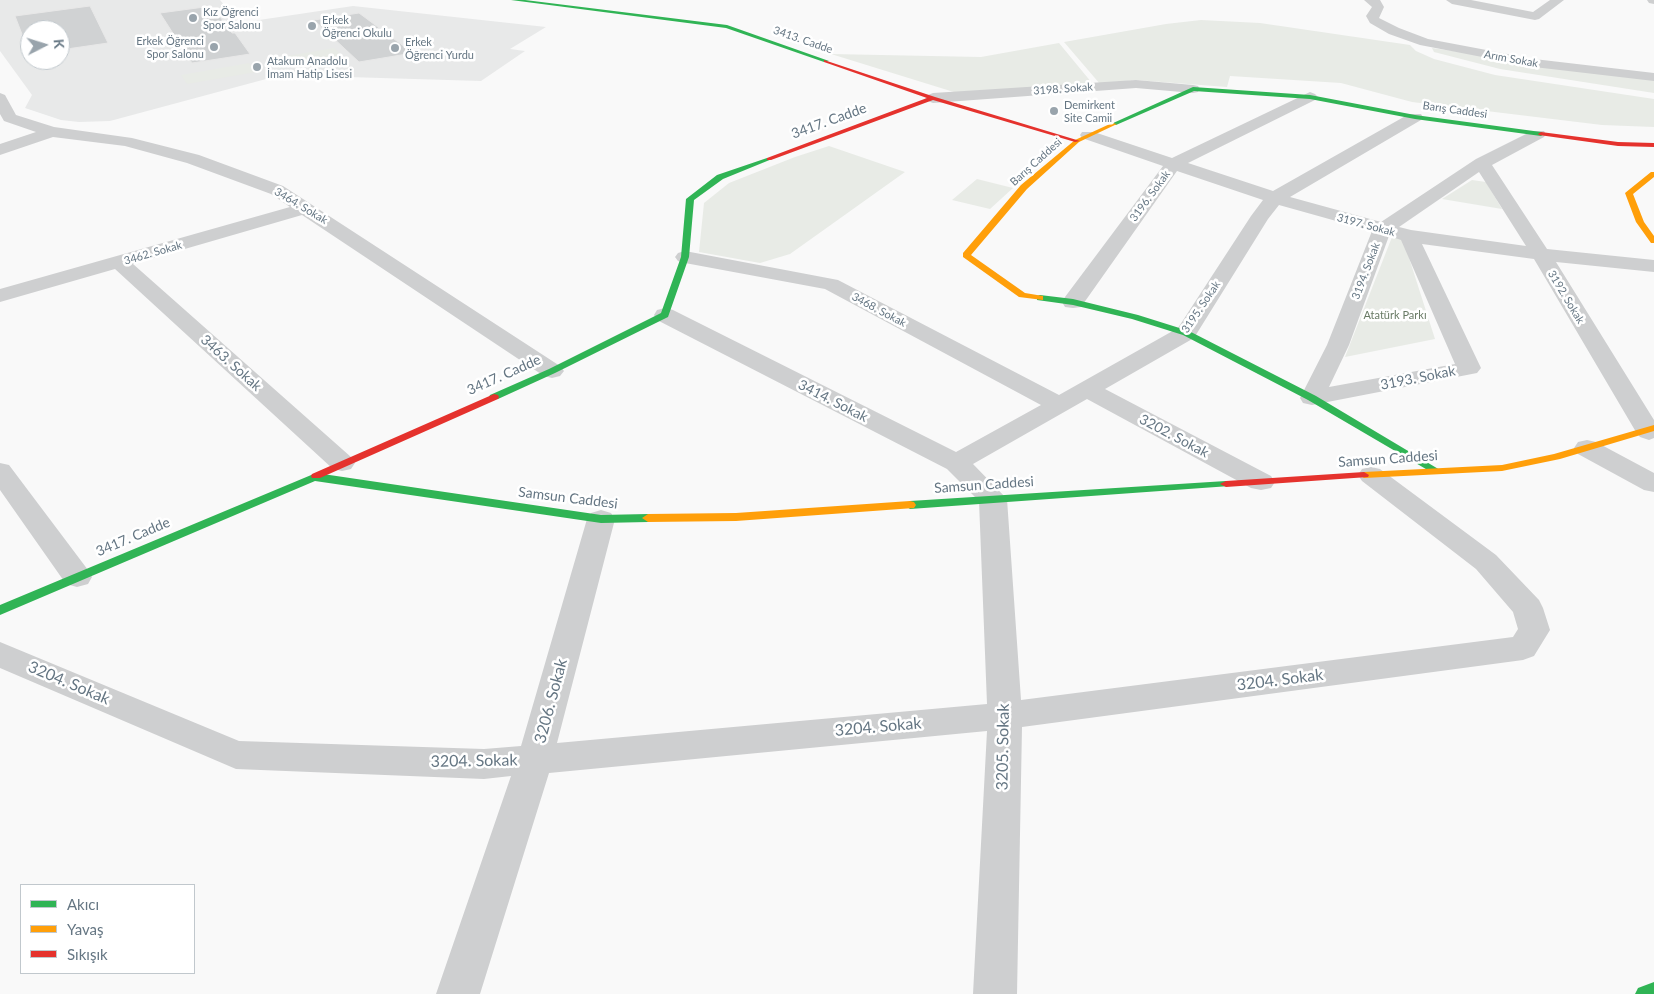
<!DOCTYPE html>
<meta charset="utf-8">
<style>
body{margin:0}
#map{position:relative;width:1654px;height:994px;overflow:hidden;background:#f9f9f9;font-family:Lato,sans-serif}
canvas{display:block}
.legend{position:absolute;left:20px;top:884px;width:175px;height:90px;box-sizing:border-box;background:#fff;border:1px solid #c1c8cd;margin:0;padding:6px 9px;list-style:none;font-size:15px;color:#657683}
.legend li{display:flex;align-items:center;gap:10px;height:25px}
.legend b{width:25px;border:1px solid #c1c8cd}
.north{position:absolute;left:20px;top:20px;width:50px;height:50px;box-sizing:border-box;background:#fff;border:1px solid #c1c8cd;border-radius:50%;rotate:85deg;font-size:14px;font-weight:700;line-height:20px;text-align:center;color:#657683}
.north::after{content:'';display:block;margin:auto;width:18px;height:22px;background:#99a4ac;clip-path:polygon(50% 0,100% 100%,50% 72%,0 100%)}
</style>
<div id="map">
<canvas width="1654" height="994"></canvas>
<ul class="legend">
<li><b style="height:6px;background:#30b455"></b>Akıcı</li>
<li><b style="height:6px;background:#ff9f0a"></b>Yavaş</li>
<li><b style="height:6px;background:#e5322d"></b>Sıkışık</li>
</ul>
<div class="north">K</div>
</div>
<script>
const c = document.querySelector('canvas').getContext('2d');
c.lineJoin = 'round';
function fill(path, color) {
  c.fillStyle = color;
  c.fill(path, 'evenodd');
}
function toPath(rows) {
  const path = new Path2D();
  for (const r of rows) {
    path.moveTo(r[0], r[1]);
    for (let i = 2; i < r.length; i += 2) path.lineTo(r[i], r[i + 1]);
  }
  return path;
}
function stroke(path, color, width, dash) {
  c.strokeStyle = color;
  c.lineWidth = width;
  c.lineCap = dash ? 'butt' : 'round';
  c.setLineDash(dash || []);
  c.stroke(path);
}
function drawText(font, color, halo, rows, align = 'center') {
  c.font = font + ' Lato,sans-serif';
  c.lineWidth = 5;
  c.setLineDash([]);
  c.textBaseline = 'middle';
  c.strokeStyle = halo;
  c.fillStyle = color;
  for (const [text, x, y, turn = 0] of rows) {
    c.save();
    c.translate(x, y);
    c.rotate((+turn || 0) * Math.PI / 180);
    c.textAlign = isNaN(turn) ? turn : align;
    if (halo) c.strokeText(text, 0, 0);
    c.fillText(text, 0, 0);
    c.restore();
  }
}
fill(toPath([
 [0,0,220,0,239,23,353,6,546,27,510,49,525,51,481,81,281,75,110,121,79,122,61,120,25,108,32,95,0,51],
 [30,30,60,30,60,60,30,60]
]), '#e8e9e9');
fill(toPath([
 [1201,20,1260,23,1410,45,1416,51,1434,59,1495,75,1654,99,1654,127,1602,125,1412,102,1341,83,1230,76,1227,87,1136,80,1100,84,1064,42,1166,24],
 [1059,43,1092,83,957,93,831,54,981,57],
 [334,48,343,56,278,68,270,59],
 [1432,48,1654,80,1654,93,1500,69,1434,52],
 [249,63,256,72,187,84,181,75],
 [829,146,905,172,790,254,760,263,699,252,704,203,729,183,795,157],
 [977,179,1013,188,990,209,952,200],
 [1472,180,1486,182,1502,209,1442,199],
 [1392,237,1403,239,1435,339,1345,357]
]), '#e8ebe6');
const building = toPath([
 [90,6,108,43,60,50,60,30,30,30,30,55,15,16,90,6],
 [212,6,232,33,235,33,250,54,192,63,160,13,212,6],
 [359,13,413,53,359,62,314,20,359,13]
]);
fill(building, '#d0d2d3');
stroke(building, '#e8e8e8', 1);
fill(toPath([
 [1364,0,1380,0,1384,7,1379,18,1399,28,1428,39,1534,59,1654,73,1654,81,1534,67,1420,45,1389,34,1370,23,1366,16,1372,7,1364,0],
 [1446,0,1471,0,1533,12,1550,0,1564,0,1539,19,1535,20,1452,4,1446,0],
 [1647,0,1654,0,1654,4,1649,3,1647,0],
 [1136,80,1193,85,1198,86,1200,89,1198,92,1193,93,1136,88,933,103,928,101,925,98,928,95,933,93,1136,80],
 [1310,92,1315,94,1318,97,1315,100,1188,163,1273,191,1409,114,1421,114,1423,117,1421,120,1290,197,1381,222,1476,159,1532,131,1544,131,1546,134,1544,137,1492,165,1547,249,1654,260,1654,272,1556,262,1654,420,1654,438,1649,440,1640,437,1636,432,1534,259,1422,244,1481,368,1477,373,1312,405,1303,403,1300,398,1327,345,1372,231,1279,205,1268,219,1194,338,1105,389,1271,476,1275,482,1271,488,1261,490,1251,488,1087,399,973,464,1007,499,1021,700,1513,637,1518,629,1513,612,1476,569,1362,481,1358,475,1362,469,1371,467,1380,469,1496,555,1539,600,1543,608,1550,630,1534,656,1523,660,1022,727,1017,994,973,994,987,731,549,773,480,994,436,994,511,776,484,779,236,769,0,668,0,642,239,741,484,749,521,746,587,519,591,513,601,510,611,513,615,519,557,743,987,704,979,501,947,469,657,320,654,315,657,310,665,308,673,310,956,452,1041,405,825,289,685,263,678,261,675,257,678,253,685,251,838,280,1059,395,1178,328,1251,216,1263,200,1177,171,1081,307,1073,308,1065,307,1062,302,1065,297,1163,166,1082,138,1080,135,1082,132,1094,132,1172,158,1310,92],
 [1479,172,1526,246,1411,230,1399,227,1479,172],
 [1389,236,1401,240,1455,364,1329,387,1349,345,1389,236],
 [0,93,5,95,16,115,54,127,132,138,199,155,283,186,560,366,564,371,560,376,552,378,544,376,302,215,133,264,351,457,355,463,351,469,342,471,333,469,115,269,0,302,0,289,290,207,271,194,187,163,125,146,53,137,0,155,0,144,36,132,4,121,0,114,0,93],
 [1587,440,1596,442,1654,473,1654,492,1644,490,1578,454,1574,448,1578,442,1587,440],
 [0,463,9,465,88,570,92,577,88,584,77,587,66,584,0,490,0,463]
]), '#cecfd0');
fill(toPath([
 [511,0,525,0,727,25,829,61,824,62,726,28,511,0],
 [1193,87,1310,95,1415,115,1541,132,1544,134,1541,136,1415,119,1310,99,1194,91,1116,125,1111,124,1193,87],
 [767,158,772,159,723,179,694,200,689,257,668,317,555,373,498,399,490,399,489,397,490,395,549,369,661,313,681,257,686,199,717,175,767,158],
 [1040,295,1073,299,1138,315,1189,331,1316,396,1440,470,1439,472,1431,472,1308,400,1183,335,1132,319,1073,305,1037,300,1037,296,1040,295],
 [316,473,601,515,648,514,654,518,648,522,601,523,315,481,0,615,0,605,316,473],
 [1226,481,1230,482,1232,484,1230,486,910,509,904,505,910,501,1226,481],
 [1654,982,1654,994,1635,994,1638,988,1654,982]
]), '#30b455');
fill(toPath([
 [1112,123,1117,124,1079,142,1027,189,971,255,1025,293,1043,296,1043,300,1019,297,963,257,963,253,1021,185,1075,140,1112,123],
 [1651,172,1654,172,1654,177,1633,194,1644,222,1654,236,1654,243,1651,243,1636,222,1625,193,1651,172],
 [1654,425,1654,431,1560,459,1502,471,1364,478,1359,475,1364,472,1502,465,1554,454,1654,425],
 [910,501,914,502,916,505,914,508,736,521,648,522,642,518,648,514,736,513,910,501]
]), '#ff9f0a');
fill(toPath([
 [824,60,935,97,1080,141,1075,142,933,100,771,160,767,160,767,158,927,98,824,62,824,60],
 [1541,132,1618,142,1654,143,1654,147,1618,146,1539,135,1538,134,1541,132],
 [494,394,498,395,499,397,498,399,320,478,312,478,311,476,312,474,494,394],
 [1364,472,1369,475,1368,477,1226,487,1220,484,1226,481,1364,472]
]), '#e5322d');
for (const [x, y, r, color] of [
 [193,18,5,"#99a4ac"],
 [312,26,5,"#99a4ac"],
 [214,47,5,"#99a4ac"],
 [395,48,5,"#99a4ac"],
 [257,67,5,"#99a4ac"],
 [1054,111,5,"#99a4ac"]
]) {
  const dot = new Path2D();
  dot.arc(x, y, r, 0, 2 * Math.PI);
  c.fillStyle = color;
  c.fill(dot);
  stroke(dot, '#fff', 2);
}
drawText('11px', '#657683', '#fff', [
 ["Kız Öğrenci",203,12],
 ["Spor Salonu",203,25],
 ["Erkek",322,20],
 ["Öğrenci Okulu",322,33],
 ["Erkek Öğrenci",204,41,"right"],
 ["Spor Salonu",204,54,"right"],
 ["Erkek",405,42],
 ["Öğrenci Yurdu",405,55],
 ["Atakum Anadolu",267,61],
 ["İmam Hatip Lisesi",267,74],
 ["Demirkent",1064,105],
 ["Site Camii",1064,118]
], 'left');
drawText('11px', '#657683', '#fff', [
 ["3413. Cadde",803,40,19],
 ["Arım Sokak",1511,59,10],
 ["3198. Sokak",1063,89,-4],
 ["Barış Caddesi",1455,110,8],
 ["Barış Caddesi",1036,162,-42],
 ["3196. Sokak",1150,196,-54],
 ["3464. Sokak",301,206,31],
 ["3197. Sokak",1366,225,15],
 ["3462. Sokak",153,253,-16],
 ["3194. Sokak",1366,271,-69],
 ["3192. Sokak",1566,297,59],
 ["3195. Sokak",1201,307,-56],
 ["3468. Sokak",879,310,28]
]);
drawText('11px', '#687a64', '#fff', [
 ["Atatürk Parkı",1395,315]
]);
drawText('14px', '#657683', '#fff', [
 ["3417. Cadde",829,121,-20],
 ["3463. Sokak",231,363,42],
 ["3417. Cadde",504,375,-24],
 ["3193. Sokak",1418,378,-11],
 ["3414. Sokak",833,401,27],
 ["3202. Sokak",1174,436,28],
 ["Samsun Caddesi",1388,459,-4],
 ["Samsun Caddesi",984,485,-4],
 ["Samsun Caddesi",568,498,7],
 ["3417. Cadde",133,537,-23]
]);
drawText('16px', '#657683', '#fff', [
 ["3204. Sokak",1280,680,-7],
 ["3204. Sokak",69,683,23],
 ["3206. Sokak",551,701,-75],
 ["3204. Sokak",878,727,-5],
 ["3205. Sokak",1003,747,-89],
 ["3204. Sokak",474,761,-1]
]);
</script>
